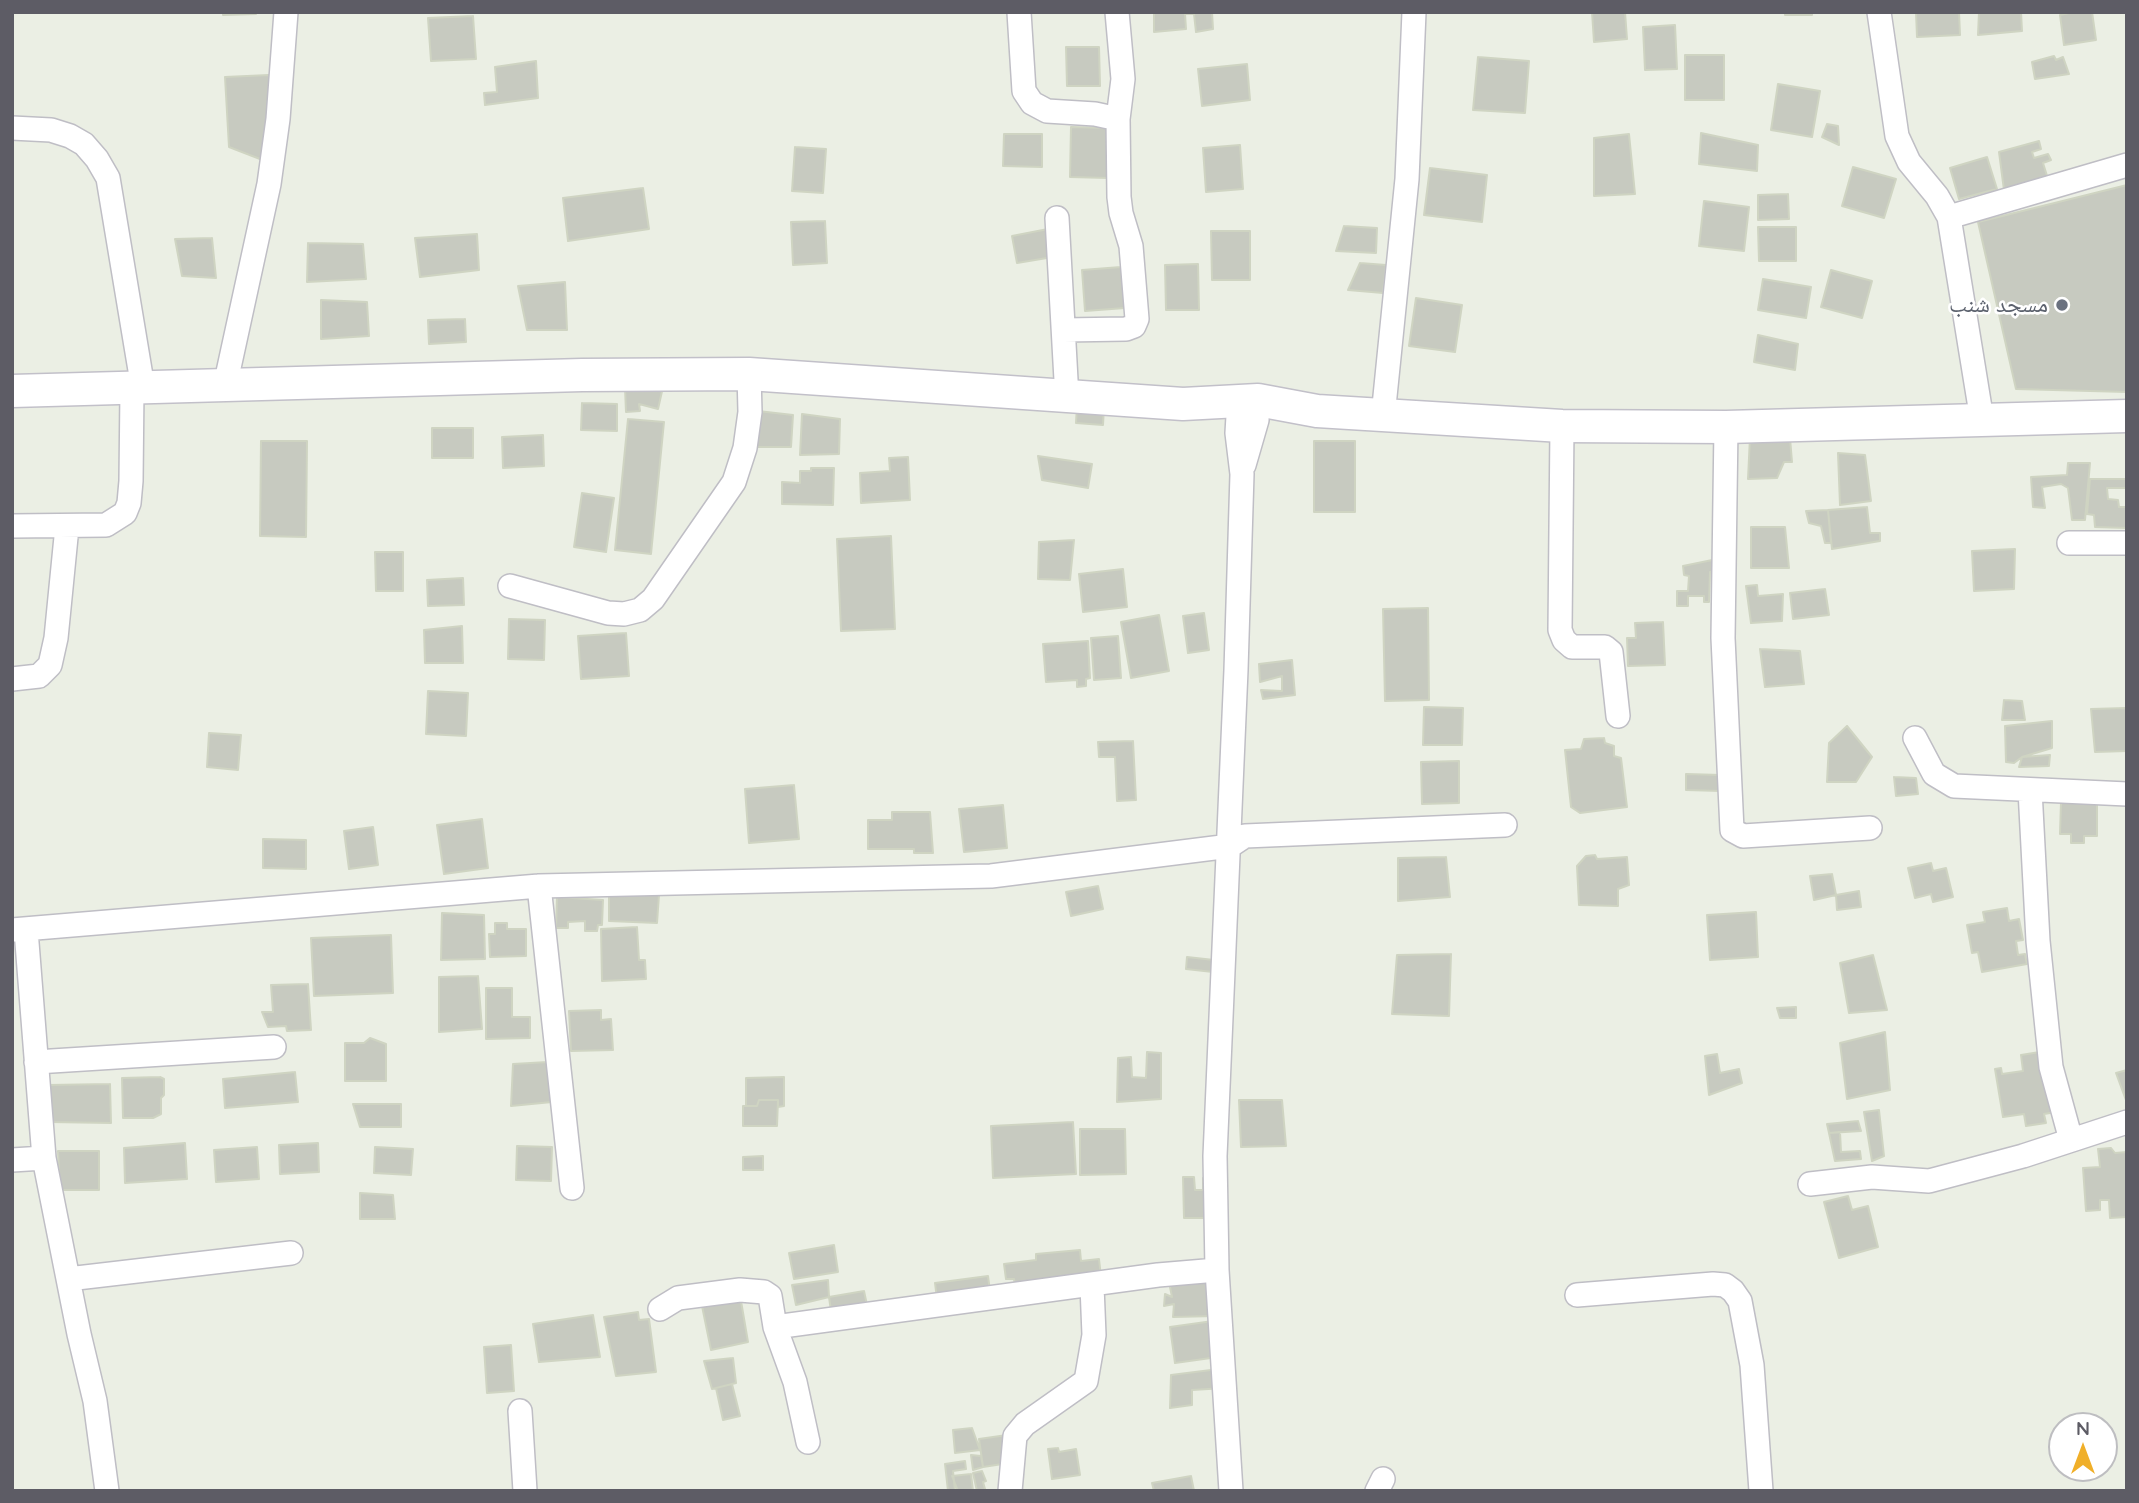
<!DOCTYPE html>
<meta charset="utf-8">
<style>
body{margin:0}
#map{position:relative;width:2139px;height:1503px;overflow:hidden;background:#ebefe4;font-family:Quicksand,sans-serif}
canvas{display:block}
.frame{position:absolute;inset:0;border:14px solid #5d5c65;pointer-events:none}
.north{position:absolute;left:2048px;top:1412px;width:70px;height:70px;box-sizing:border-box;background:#fff;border:2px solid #bebec1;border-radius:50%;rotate:0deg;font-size:19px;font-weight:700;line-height:28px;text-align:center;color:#5d5c65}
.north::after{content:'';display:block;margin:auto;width:24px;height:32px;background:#f0af29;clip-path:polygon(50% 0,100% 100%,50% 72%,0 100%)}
</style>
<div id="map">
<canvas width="2139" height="1503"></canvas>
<div class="frame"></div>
<div class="north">N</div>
</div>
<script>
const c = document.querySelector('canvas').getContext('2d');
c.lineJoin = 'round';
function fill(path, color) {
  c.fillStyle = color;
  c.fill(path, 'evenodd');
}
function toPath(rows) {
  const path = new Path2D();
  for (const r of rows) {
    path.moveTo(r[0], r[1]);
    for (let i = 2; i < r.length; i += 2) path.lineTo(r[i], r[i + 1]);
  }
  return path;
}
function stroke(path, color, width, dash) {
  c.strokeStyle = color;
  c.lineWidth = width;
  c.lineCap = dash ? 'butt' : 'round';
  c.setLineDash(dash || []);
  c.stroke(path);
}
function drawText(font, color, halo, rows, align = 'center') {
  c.font = font + ' Quicksand,"Noto Naskh Arabic",sans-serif';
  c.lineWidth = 5;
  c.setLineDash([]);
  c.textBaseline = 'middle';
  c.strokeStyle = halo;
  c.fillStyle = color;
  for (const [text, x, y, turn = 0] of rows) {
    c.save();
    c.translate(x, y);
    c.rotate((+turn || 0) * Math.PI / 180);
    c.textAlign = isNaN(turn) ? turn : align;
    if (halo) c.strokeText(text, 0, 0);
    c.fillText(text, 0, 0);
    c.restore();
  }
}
const building = toPath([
 [223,12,256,12,256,14,223,15,223,12],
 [1154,12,1212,12,1213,29,1196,32,1194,14,1185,14,1186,29,1154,32,1154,12],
 [1592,12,1625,12,1627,39,1594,42,1592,12],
 [1785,12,1812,12,1812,15,1785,15,1785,12],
 [1916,12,1959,12,1960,35,1917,37,1916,12],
 [1979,12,2021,12,2022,31,1978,35,1979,12],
 [2074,12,2092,12,2096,40,2064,45,2060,15,2074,12],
 [473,16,476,59,431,61,428,18,473,16],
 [1675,25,1677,69,1645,70,1643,27,1675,25],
 [1066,47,1099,47,1100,86,1067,86,1066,47],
 [1685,55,1724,55,1724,100,1685,100,1685,55],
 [2054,56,2056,60,2063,57,2069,74,2035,79,2032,62,2054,56],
 [1478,57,1529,61,1525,113,1473,110,1478,57],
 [536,61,538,98,485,105,484,93,497,92,495,67,536,61],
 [1247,64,1250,100,1202,106,1198,69,1247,64],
 [269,75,271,130,260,159,229,147,225,77,269,75],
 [1778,84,1820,91,1812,137,1771,130,1778,84],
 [1827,124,1838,126,1839,145,1822,137,1827,124],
 [1071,127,1109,128,1108,178,1070,177,1071,127],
 [1701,133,1758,145,1757,171,1699,164,1701,133],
 [1004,134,1042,134,1042,167,1003,166,1004,134],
 [1629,134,1635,194,1594,196,1594,138,1629,134],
 [2039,141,2041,149,2032,152,2034,158,2048,154,2051,160,2043,163,2048,179,2004,190,1999,152,2039,141],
 [1240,145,1243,189,1206,192,1203,148,1240,145],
 [795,147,826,149,823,193,792,191,795,147],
 [1987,157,1997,189,1959,199,1950,168,1987,157],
 [1853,167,1896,179,1884,218,1842,206,1853,167],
 [1430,168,1487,175,1482,222,1424,215,1430,168],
 [2127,185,2127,392,2016,389,1978,222,2127,185],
 [643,188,649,229,568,241,563,198,643,188],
 [1788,194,1789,219,1758,220,1758,195,1788,194],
 [1704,201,1749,207,1744,251,1699,246,1704,201],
 [825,221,827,263,793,265,791,222,825,221],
 [1344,226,1377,228,1376,253,1336,251,1344,226],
 [1758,227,1796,227,1796,261,1759,261,1758,227],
 [1048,229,1053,257,1017,263,1012,236,1048,229],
 [1211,231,1250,231,1250,280,1212,280,1211,231],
 [477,234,479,270,420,277,415,238,477,234],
 [212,238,216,278,182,276,175,239,212,238],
 [308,243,363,244,366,279,307,282,308,243],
 [1360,263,1386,265,1383,293,1348,290,1360,263],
 [1198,264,1199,310,1166,310,1165,265,1198,264],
 [1121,267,1125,308,1085,311,1082,270,1121,267],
 [1831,270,1872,281,1862,318,1821,307,1831,270],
 [1763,279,1811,287,1806,318,1758,310,1763,279],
 [565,282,567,330,527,330,518,286,565,282],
 [1416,298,1462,305,1455,352,1409,346,1416,298],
 [321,300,367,302,369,336,321,339,321,300],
 [465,319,466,342,429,344,428,320,465,319],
 [1758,335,1798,344,1795,370,1754,362,1758,335],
 [663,387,658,409,639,404,640,411,626,412,625,388,663,387],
 [582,403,617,404,617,431,581,430,582,403],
 [1077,405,1104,407,1103,425,1076,423,1077,405],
 [758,411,793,415,791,447,757,447,758,411],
 [802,414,840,419,839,454,800,455,802,414],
 [628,419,664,422,651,554,615,550,628,419],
 [432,428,473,428,473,458,432,458,432,428],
 [543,435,544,466,503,468,502,437,543,435],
 [1750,437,1790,438,1792,462,1784,462,1777,478,1748,479,1750,437],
 [261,441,307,441,306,537,260,536,261,441],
 [1314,441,1355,441,1355,512,1314,512,1314,441],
 [1838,453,1865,455,1871,501,1840,505,1838,453],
 [1038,456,1092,464,1088,488,1042,480,1038,456],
 [908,457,910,500,861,503,860,473,890,471,889,458,908,457],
 [2068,463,2090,463,2085,520,2072,520,2068,488,2061,484,2042,487,2045,508,2033,507,2031,477,2067,475,2068,463],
 [811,468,834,468,833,505,782,504,782,482,800,483,800,471,811,471,811,468],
 [2090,479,2127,479,2127,488,2107,488,2108,499,2118,500,2119,507,2127,507,2127,528,2095,527,2094,515,2087,514,2090,479],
 [582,493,614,498,606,552,574,547,582,493],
 [1867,507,1870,533,1880,533,1880,541,1832,549,1828,510,1867,507],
 [1828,510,1831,543,1825,543,1821,526,1809,523,1806,511,1828,510],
 [1751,527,1785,527,1789,568,1751,568,1751,527],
 [891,536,895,629,841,631,837,539,891,536],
 [1074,540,1070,580,1038,579,1039,542,1074,540],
 [2015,549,2014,589,1974,591,1972,551,2015,549],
 [375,552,403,552,403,591,376,591,375,552],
 [1722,558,1724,571,1710,572,1709,602,1704,602,1704,596,1688,596,1688,606,1677,606,1677,591,1688,591,1689,576,1684,575,1683,566,1722,558],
 [1123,569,1127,607,1083,612,1079,574,1123,569],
 [463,578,464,605,428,606,427,580,463,578],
 [1757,585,1758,596,1783,594,1782,621,1751,623,1746,586,1757,585],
 [1825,589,1829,615,1793,619,1790,593,1825,589],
 [1428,608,1429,700,1385,701,1383,609,1428,608],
 [1204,613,1209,650,1188,653,1183,616,1204,613],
 [1159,615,1169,671,1131,678,1121,622,1159,615],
 [509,619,545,620,544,660,508,659,509,619],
 [1663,622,1665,665,1628,666,1627,638,1636,638,1635,623,1663,622],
 [462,626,463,663,425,663,424,630,462,626],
 [626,633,629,676,581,679,578,636,626,633],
 [1118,636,1121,678,1094,680,1091,638,1118,636],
 [1088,641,1090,678,1086,679,1086,686,1077,687,1077,680,1046,682,1043,644,1088,641],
 [1760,649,1800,651,1804,684,1765,687,1760,649],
 [1292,660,1295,695,1263,699,1261,690,1282,691,1282,676,1260,682,1259,664,1292,660],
 [428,691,468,693,466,736,426,734,428,691],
 [2004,700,2022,701,2025,720,2002,720,2004,700],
 [1424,707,1463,708,1462,745,1423,745,1424,707],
 [2127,708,2127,751,2095,752,2091,709,2127,708],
 [2052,721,2052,748,2022,757,2014,763,2006,762,2005,726,2052,721],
 [1847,726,1872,757,1856,782,1827,782,1829,743,1847,726],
 [209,733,241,735,238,770,207,767,209,733],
 [1604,738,1605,743,1614,746,1614,756,1621,758,1627,807,1580,813,1571,807,1565,750,1581,749,1584,739,1604,738],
 [1133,741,1136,800,1117,801,1115,757,1099,757,1098,742,1133,741],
 [2050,755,2049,766,2019,767,2022,757,2050,755],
 [1459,761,1459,803,1422,804,1421,762,1459,761],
 [1686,774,1721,775,1721,791,1686,790,1686,774],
 [1894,777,1916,778,1918,794,1896,796,1894,777],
 [794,785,799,839,749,843,745,789,794,785],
 [2061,802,2097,802,2097,836,2084,836,2084,843,2071,843,2071,834,2060,834,2061,802],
 [1003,805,1007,848,964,852,959,809,1003,805],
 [892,812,930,812,933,853,914,853,914,849,868,849,868,820,892,820,892,812],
 [482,819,488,868,444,874,437,825,482,819],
 [373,827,378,865,349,869,344,831,373,827],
 [263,839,306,840,306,869,263,868,263,839],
 [1595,855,1597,859,1627,857,1629,885,1618,889,1618,906,1579,905,1577,866,1586,856,1595,855],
 [1446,857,1450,897,1398,901,1398,858,1446,857],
 [1931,863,1933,871,1946,868,1953,897,1933,902,1931,894,1915,898,1908,868,1931,863],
 [1832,874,1836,895,1814,900,1810,876,1832,874],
 [1098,886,1103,909,1071,916,1066,892,1098,886],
 [1859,891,1861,907,1837,910,1836,895,1859,891],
 [609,895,659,895,657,923,609,921,609,895],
 [557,897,603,900,602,925,598,925,597,931,585,931,585,921,568,922,568,928,556,928,557,897],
 [2007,908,2009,921,2019,919,2023,940,2016,941,2018,955,2025,954,2027,964,1982,972,1978,952,1972,953,1967,925,1985,922,1983,912,2007,908],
 [1756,912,1758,957,1710,960,1707,915,1756,912],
 [442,913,484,915,485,959,441,960,442,913],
 [495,923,507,923,507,929,526,929,526,956,490,957,489,934,495,934,495,923],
 [637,927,639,960,645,960,646,979,602,981,601,929,637,927],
 [391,935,393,993,314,996,311,938,391,935],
 [1451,954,1449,1016,1392,1014,1397,955,1451,954],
 [1873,955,1887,1010,1849,1013,1840,963,1873,955],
 [1187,957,1214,960,1213,972,1186,969,1187,957],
 [478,976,482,1029,439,1032,439,977,478,976],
 [308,984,311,1030,287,1031,286,1026,268,1027,262,1012,273,1012,271,985,308,984],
 [486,988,512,988,512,1017,530,1017,530,1038,486,1039,486,988],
 [1796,1007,1796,1018,1780,1018,1777,1008,1796,1007],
 [601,1010,601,1020,611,1019,613,1050,571,1051,569,1011,601,1010],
 [1885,1032,1890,1090,1847,1099,1840,1043,1885,1032],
 [370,1038,386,1044,386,1081,345,1081,345,1043,364,1043,370,1038],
 [2046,1051,2056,1112,2044,1114,2046,1123,2026,1126,2024,1114,2003,1117,1995,1069,2001,1068,2002,1074,2023,1071,2021,1055,2046,1051],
 [1147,1052,1161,1053,1161,1099,1117,1102,1118,1058,1131,1057,1132,1077,1146,1078,1147,1052],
 [1717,1054,1720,1073,1739,1069,1742,1083,1709,1095,1705,1056,1717,1054],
 [548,1062,552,1102,511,1106,513,1064,548,1062],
 [2127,1070,2127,1103,2116,1073,2127,1070],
 [295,1072,298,1102,225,1108,223,1079,295,1072],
 [160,1077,164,1079,164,1095,161,1098,161,1114,153,1118,123,1118,122,1078,160,1077],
 [784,1077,784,1106,778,1107,778,1100,759,1100,757,1106,746,1106,746,1078,784,1077],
 [110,1084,111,1123,50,1122,49,1085,110,1084],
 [759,1100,778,1100,777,1126,743,1126,743,1106,757,1106,759,1100],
 [1239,1100,1282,1100,1286,1146,1241,1147,1239,1100],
 [353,1104,401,1104,401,1127,360,1127,353,1104],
 [1879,1110,1884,1156,1872,1161,1864,1112,1879,1110],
 [1858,1121,1861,1131,1829,1133,1827,1124,1858,1121],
 [1073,1122,1076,1174,993,1178,991,1126,1073,1122],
 [1080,1129,1125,1129,1126,1174,1080,1175,1080,1129],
 [1840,1132,1841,1152,1860,1151,1861,1159,1835,1161,1829,1133,1840,1132],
 [185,1143,187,1179,125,1183,124,1148,185,1143],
 [318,1143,319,1172,280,1174,279,1145,318,1143],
 [517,1146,552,1147,551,1181,516,1180,517,1146],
 [257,1147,259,1179,216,1182,214,1150,257,1147],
 [375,1147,413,1149,411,1175,374,1173,375,1147],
 [2111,1148,2115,1153,2127,1152,2127,1217,2110,1218,2109,1200,2100,1200,2100,1210,2086,1211,2083,1168,2100,1167,2098,1149,2111,1148],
 [58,1151,99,1151,99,1190,60,1190,58,1151],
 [763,1156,763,1170,743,1170,743,1157,763,1156],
 [1183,1177,1194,1177,1195,1190,1203,1190,1203,1178,1210,1177,1211,1218,1184,1218,1183,1177],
 [360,1193,393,1195,395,1219,360,1219,360,1193],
 [1848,1196,1852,1210,1868,1206,1878,1247,1839,1258,1824,1202,1848,1196],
 [834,1245,838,1272,794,1279,789,1253,834,1245],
 [1080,1250,1081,1261,1099,1259,1101,1277,1015,1286,1014,1279,1006,1279,1004,1264,1036,1260,1036,1254,1080,1250],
 [988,1276,990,1291,937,1299,935,1283,988,1276],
 [1210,1278,1215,1316,1173,1317,1174,1304,1164,1306,1165,1294,1172,1297,1169,1282,1210,1278],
 [828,1280,829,1297,796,1305,792,1285,828,1280],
 [864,1291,867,1305,831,1311,829,1297,864,1291],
 [741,1301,748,1342,711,1350,702,1306,741,1301],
 [638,1312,639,1320,649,1319,656,1372,616,1376,604,1317,638,1312],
 [593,1315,600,1357,539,1362,533,1324,593,1315],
 [1213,1321,1218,1357,1175,1363,1170,1327,1213,1321],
 [511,1345,514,1391,487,1393,484,1347,511,1345],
 [733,1358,736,1383,712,1389,704,1361,733,1358],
 [1219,1369,1225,1388,1192,1390,1192,1405,1170,1408,1171,1375,1219,1369],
 [732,1384,740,1416,723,1420,716,1388,732,1384],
 [972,1428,980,1450,955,1453,953,1430,972,1428],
 [1007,1435,1009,1463,983,1467,979,1439,1007,1435],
 [1058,1448,1059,1452,1076,1449,1080,1475,1052,1479,1048,1449,1058,1448],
 [971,1455,981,1456,983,1467,973,1470,971,1455],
 [965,1461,966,1469,953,1471,955,1491,948,1491,945,1464,965,1461],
 [982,1471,986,1481,983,1482,985,1489,977,1491,973,1473,982,1471],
 [971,1474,973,1491,958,1491,952,1476,971,1474],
 [1191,1476,1194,1491,1154,1491,1152,1483,1191,1476]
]);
fill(building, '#c7cac0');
stroke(building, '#cfd4c2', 2);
const street = toPath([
 [1019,12,1024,91,1032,103,1047,111,1095,114,1118,119],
 [1879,12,1897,136,1909,162,1937,196,1949,217,1982,420],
 [12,128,51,130,70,136,84,144,97,159,108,178,143,388],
 [1949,217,2127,165],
 [1057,218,1067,398],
 [1064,330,1126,329,1134,326,1137,319,1131,246,1121,213,1119,197,1118,119,1123,79,1117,12],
 [225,386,269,184,278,119,286,12],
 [1383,416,1407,179,1414,12],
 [1562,426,1560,630,1564,640,1572,647,1605,647,1611,652,1618,716],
 [1726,427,1723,638,1732,830,1743,836,1870,828],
 [1244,465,1257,420,1258,400],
 [12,526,106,525,125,513,129,503,131,481,132,389],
 [2069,543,2127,543],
 [510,586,608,613,624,614,640,610,653,599,734,482,745,448,750,412,749,374],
 [12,679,39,676,50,665,56,638,67,527],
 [1915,738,1934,774,1954,786,2127,794],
 [2030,790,2038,941,2051,1067,2071,1140],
 [539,886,572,1188],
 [12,930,539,886,991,876,1230,846,1245,836,1505,825],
 [26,930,44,1158,79,1334,95,1401,107,1491],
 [36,1062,274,1047],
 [12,1160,44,1158],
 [1810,1184,1872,1177,1929,1181,2023,1156,2127,1122],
 [68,1279,291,1253],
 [1577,1295,1713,1284,1725,1285,1733,1291,1740,1301,1752,1365,1761,1491],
 [660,1309,678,1298,740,1290,764,1292,770,1296,775,1327,1158,1275,1217,1270],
 [775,1327,795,1382,808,1442],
 [520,1411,525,1491],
 [1010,1491,1015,1436,1025,1424,1086,1381,1094,1335,1092,1286],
 [1231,1491,1217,1270,1215,1156,1236,670,1242,474,1237,433,1239,399],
 [1377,1491,1383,1479]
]);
const secondary = toPath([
 [12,391,582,375,749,374,1183,404,1258,400,1317,411,1562,426,1726,427,2127,416]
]);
stroke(street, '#bfbec5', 26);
stroke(secondary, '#c2c0c9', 35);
stroke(street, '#fff', 23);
stroke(secondary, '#fff', 32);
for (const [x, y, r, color] of [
 [2062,305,7,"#6b7280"]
]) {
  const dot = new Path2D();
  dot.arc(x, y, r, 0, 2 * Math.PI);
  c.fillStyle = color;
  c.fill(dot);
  stroke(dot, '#fff', 2.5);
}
drawText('23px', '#5b616d', '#fff', [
 ["مسجد شنب",2048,305]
], 'right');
</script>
